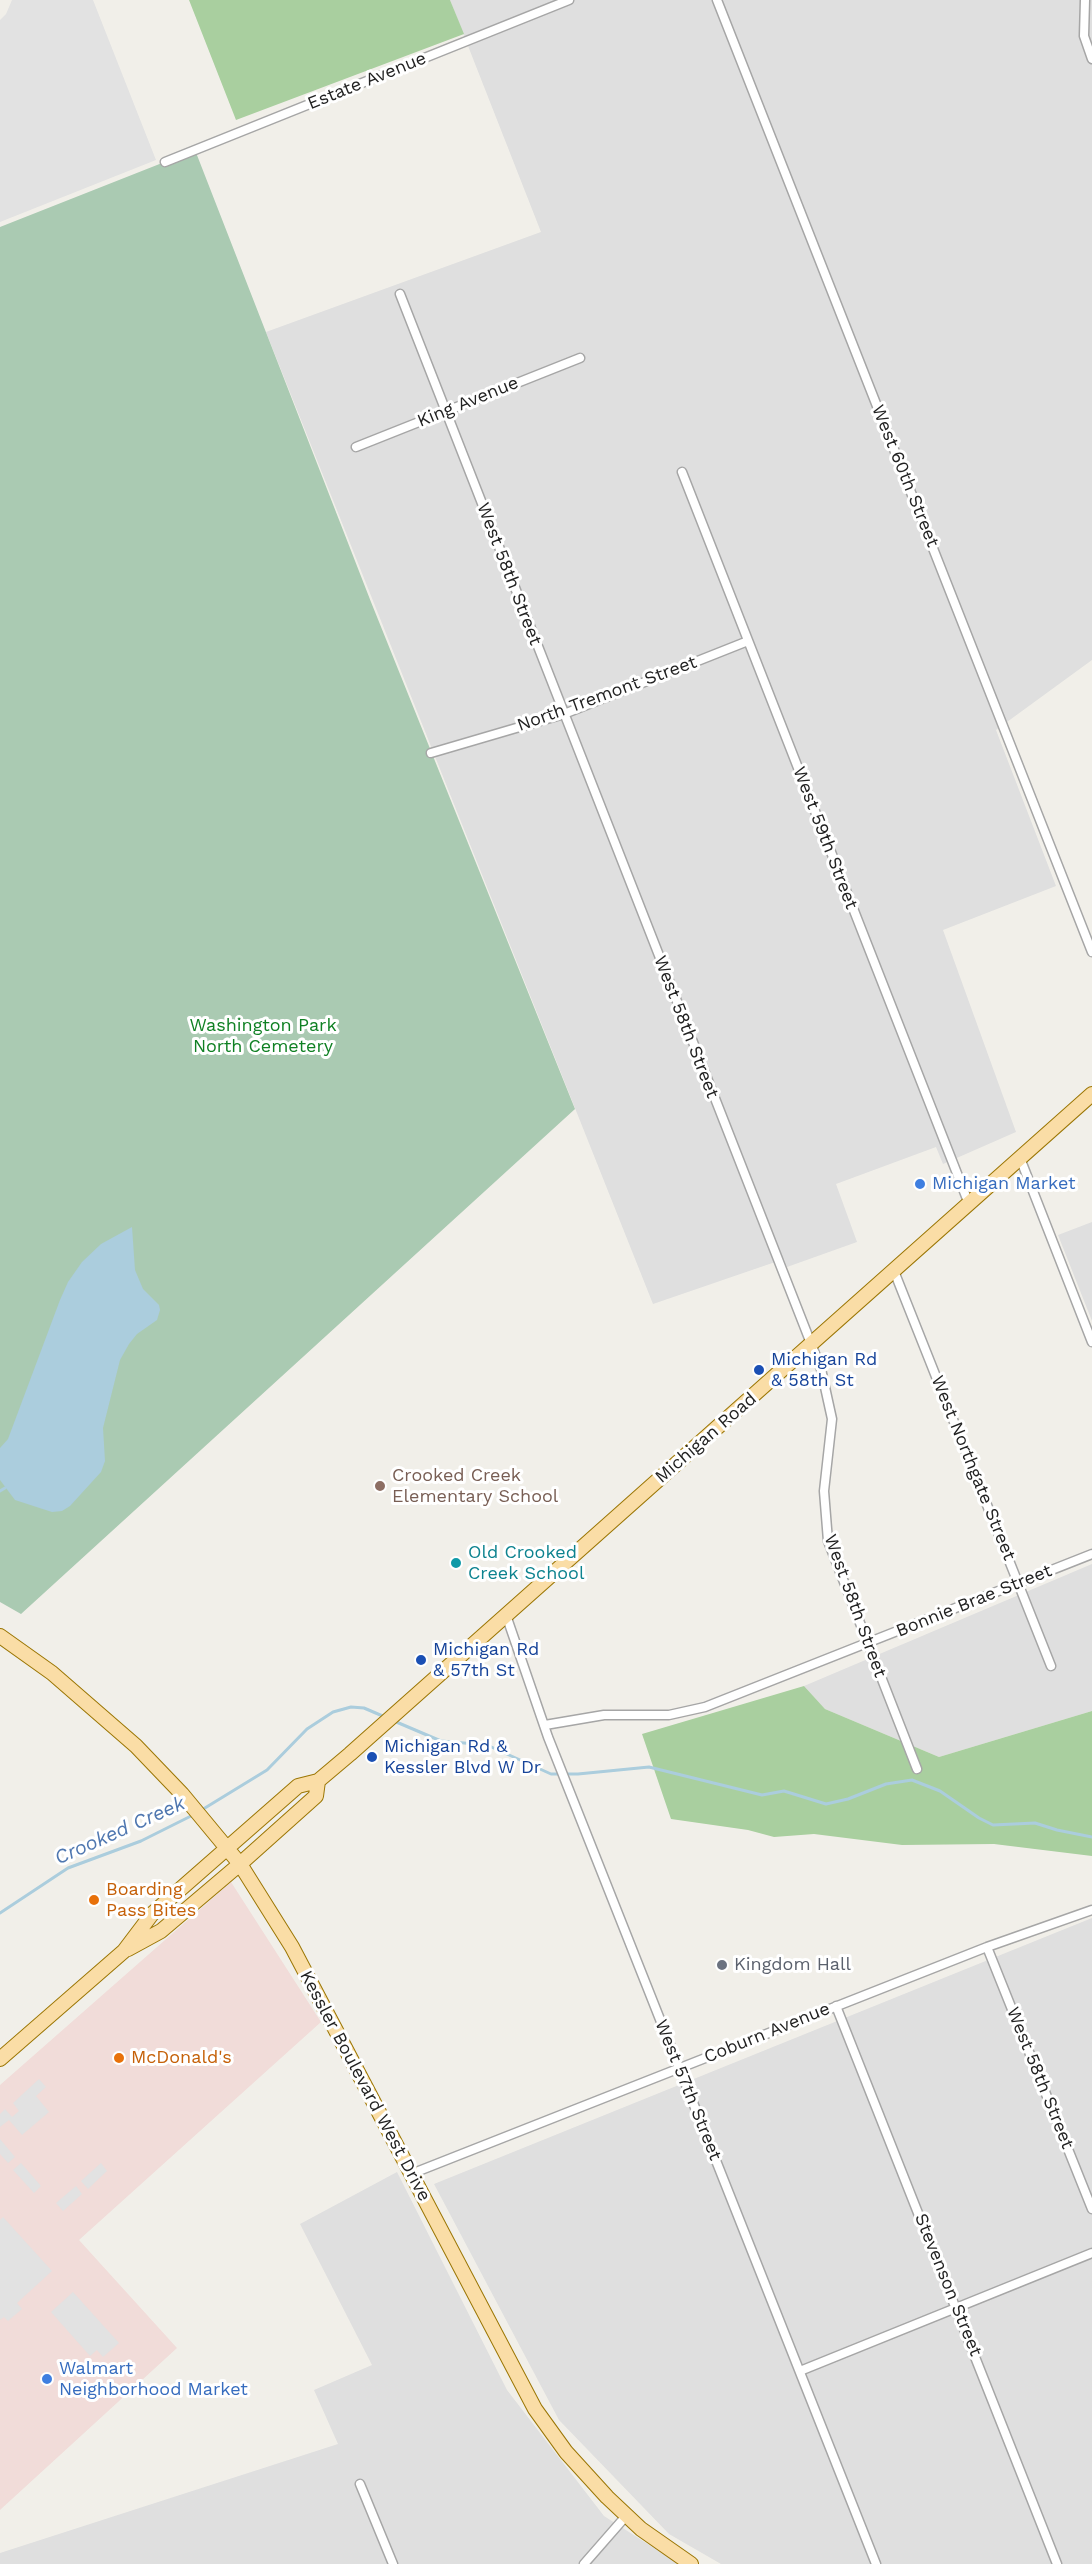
<!DOCTYPE html>
<style>
body{margin:0}
canvas{display:block;background:#f1efe9}
</style>
<canvas width="1092" height="2564"></canvas>
<script>
const c = document.querySelector('canvas').getContext('2d');
c.lineJoin = 'round';
function fill(path, color) {
  c.fillStyle = color;
  c.fill(path, 'evenodd');
}
function toPath(rows) {
  const path = new Path2D();
  for (const r of rows) {
    path.moveTo(r[0], r[1]);
    for (let i = 2; i < r.length; i += 2) path.lineTo(r[i], r[i + 1]);
  }
  return path;
}
function stroke(path, color, width, dash) {
  c.strokeStyle = color;
  c.lineWidth = width;
  c.lineCap = dash ? 'butt' : 'round';
  c.setLineDash(dash || []);
  c.stroke(path);
}
function drawText(font, color, halo, rows, align = 'center') {
  c.font = font + ' "Work Sans",sans-serif';
  c.lineWidth = 6;
  c.setLineDash([]);
  c.textBaseline = 'middle';
  c.strokeStyle = halo;
  c.fillStyle = color;
  for (const [text, x, y, turn = 0] of rows) {
    c.save();
    c.translate(x, y);
    c.rotate((+turn || 0) * Math.PI / 180);
    c.textAlign = isNaN(turn) ? turn : align;
    if (halo) c.strokeText(text, 0, 0);
    c.fillText(text, 0, 0);
    c.restore();
  }
}
fill(toPath([
 [450,0,1092,0,1092,660,996,730,1056,886,943,930,1016,1132,943,1164,936,1147,836,1184,857,1242,787,1267,784,1259,653,1304,266,332,541,232],
 [1092,1222,1092,1321,1058,1235],
 [1092,1564,1092,1711,939,1757,825,1709,804,1686],
 [1092,1918,1092,2564,721,2564,669,2534,559,2420,434,2184],
 [397,2172,507,2390,604,2516,679,2564,0,2564,0,2553,338,2444,314,2390,372,2365,300,2224]
]), '#dfdfdf');
fill(toPath([
 [231,1882,321,2022,79,2240,177,2348,0,2510,0,2085]
]), '#f1dcd9');
fill(toPath([
 [189,0,450,0,464,34,236,120],
 [804,1686,825,1709,939,1757,1092,1711,1092,1856,994,1844,902,1845,814,1834,774,1837,748,1830,671,1819,642,1734]
]), '#a9cf9f');
fill(toPath([
 [195,150,371,602,575,1109,21,1614,0,1602,0,227]
]), '#aacab2');
fill(toPath([
 [12,0,93,0,156,160,0,222,0,20,6,14],
 [39,2079,46,2087,36,2096,49,2112,22,2135,9,2120,0,2127,0,2114,5,2109,12,2117,19,2111,13,2103],
 [0,2139,15,2157,8,2163,0,2154],
 [21,2163,41,2186,34,2193,13,2170],
 [101,2163,107,2171,88,2189,81,2181],
 [76,2186,82,2194,63,2211,56,2203],
 [3,2217,52,2271,17,2303,22,2309,8,2321,4,2317,0,2320,0,2220],
 [73,2292,119,2343,103,2357,97,2350,90,2356,51,2312]
]), '#e2e2e2');
fill(toPath([
 [132,1227,135,1270,143,1289,159,1305,160,1310,157,1320,137,1334,129,1344,120,1360,103,1428,105,1461,101,1472,70,1506,62,1511,52,1512,15,1500,0,1480,0,1448,8,1439,60,1300,68,1282,82,1262,101,1244]
]), '#abcddd');
stroke(toPath([
 [0,1491,5,1488],
 [394,1721,441,1741,487,1745,551,1774,578,1774,649,1767,762,1795,784,1791,826,1804,848,1799,886,1784,912,1780,940,1791,979,1818,993,1825,1035,1823,1057,1830,1092,1837],
 [200,1811,267,1770,307,1729,333,1712,351,1707,364,1708,385,1717],
 [0,1913,68,1868,141,1841,195,1814]
]), '#abcddd', 3);
const street = toPath([
 [717,0,1092,952],
 [1085,0,1084,36,1092,59],
 [165,162,569,0],
 [400,294,821,1369,832,1419,824,1491,828,1541,917,1769],
 [356,447,580,358],
 [682,472,969,1204],
 [431,753,564,714,748,641],
 [1020,1158,1092,1342],
 [894,1271,1051,1666],
 [506,1615,548,1737,876,2564],
 [545,1725,604,1715,669,1715,705,1707,1092,1554],
 [987,1947,1092,2209],
 [836,2006,1057,2564],
 [411,2174,987,1947,1092,1910],
 [800,2371,1092,2253],
 [360,2484,393,2564],
 [584,2564,626,2516]
]);
const primary = toPath([
 [0,1636,52,1673,136,1746,182,1794,240,1864,292,1947,535,2409,566,2452,607,2497,641,2529,691,2564],
 [128,1949,161,1931,240,1864,316,1796,318,1781],
 [0,2059,124,1951,152,1914,298,1786,318,1781,350,1754,1092,1094]
]);
stroke(street, '#a6a6a6', 11);
stroke(primary, '#9b7604', 16);
stroke(street, '#fff', 8);
stroke(primary, '#fadda6', 14);
for (const [x, y, r, color] of [
 [920,1184,6,"#3f7fe0"],
 [759,1370,6,"#1a4fb4"],
 [380,1486,6,"#8d6e63"],
 [456,1563,6,"#0f9aa8"],
 [421,1660,6,"#1a4fb4"],
 [372,1757,6,"#1a4fb4"],
 [94,1900,6,"#e8710a"],
 [722,1965,6,"#6b7280"],
 [119,2058,6,"#e8710a"],
 [47,2379,6,"#3f7fe0"]
]) {
  const dot = new Path2D();
  dot.arc(x, y, r, 0, 2 * Math.PI);
  c.fillStyle = color;
  c.fill(dot);
  stroke(dot, '#fff', 2);
}
drawText('18px', '#222', '#fff', [
 ["Estate Avenue",367,81,-22],
 ["King Avenue",468,402,-22],
 ["West 60th Street",905,476,68],
 ["West 58th Street",509,574,69],
 ["North Tremont Street",607,694,-20],
 ["West 59th Street",825,838,69],
 ["West 58th Street",686,1027,69],
 ["Michigan Road",706,1438,-41],
 ["West Northgate Street",973,1468,68],
 ["Bonnie Brae Street",974,1601,-22],
 ["West 58th Street",855,1606,70],
 ["Coburn Avenue",767,2033,-22],
 ["West 58th Street",1040,2078,68],
 ["Kessler Boulevard West Drive",365,2086,62],
 ["West 57th Street",688,2090,68],
 ["Stevenson Street",948,2285,68]
]);
drawText('18px', '#0f8023', '#fff', [
 ["Washington Park",263,1026],
 ["North Cemetery",263,1047]
]);
drawText('18px', '#366cbe', '#fff', [
 ["Michigan Market",932,1184],
 ["Walmart",59,2369],
 ["Neighborhood Market",59,2390]
], 'left');
drawText('18px', '#164399', '#fff', [
 ["Michigan Rd",771,1360],
 ["& 58th St",771,1381],
 ["Michigan Rd",433,1650],
 ["& 57th St",433,1671],
 ["Michigan Rd &",384,1747],
 ["Kessler Blvd W Dr",384,1768]
], 'left');
drawText('18px', '#785e54', '#fff', [
 ["Crooked Creek",392,1476],
 ["Elementary School",392,1497]
], 'left');
drawText('18px', '#0d838f', '#fff', [
 ["Old Crooked",468,1553],
 ["Creek School",468,1574]
], 'left');
drawText('18px', '#c56008', '#fff', [
 ["Boarding",106,1890],
 ["Pass Bites",106,1911],
 ["McDonald's",131,2058]
], 'left');
drawText('18px', '#5b616d', '#fff', [
 ["Kingdom Hall",734,1965]
], 'left');
drawText('italic 20px', '#4f77b0', '#fff', [
 ["Crooked Creek",120,1831,-24]
]);
</script>
